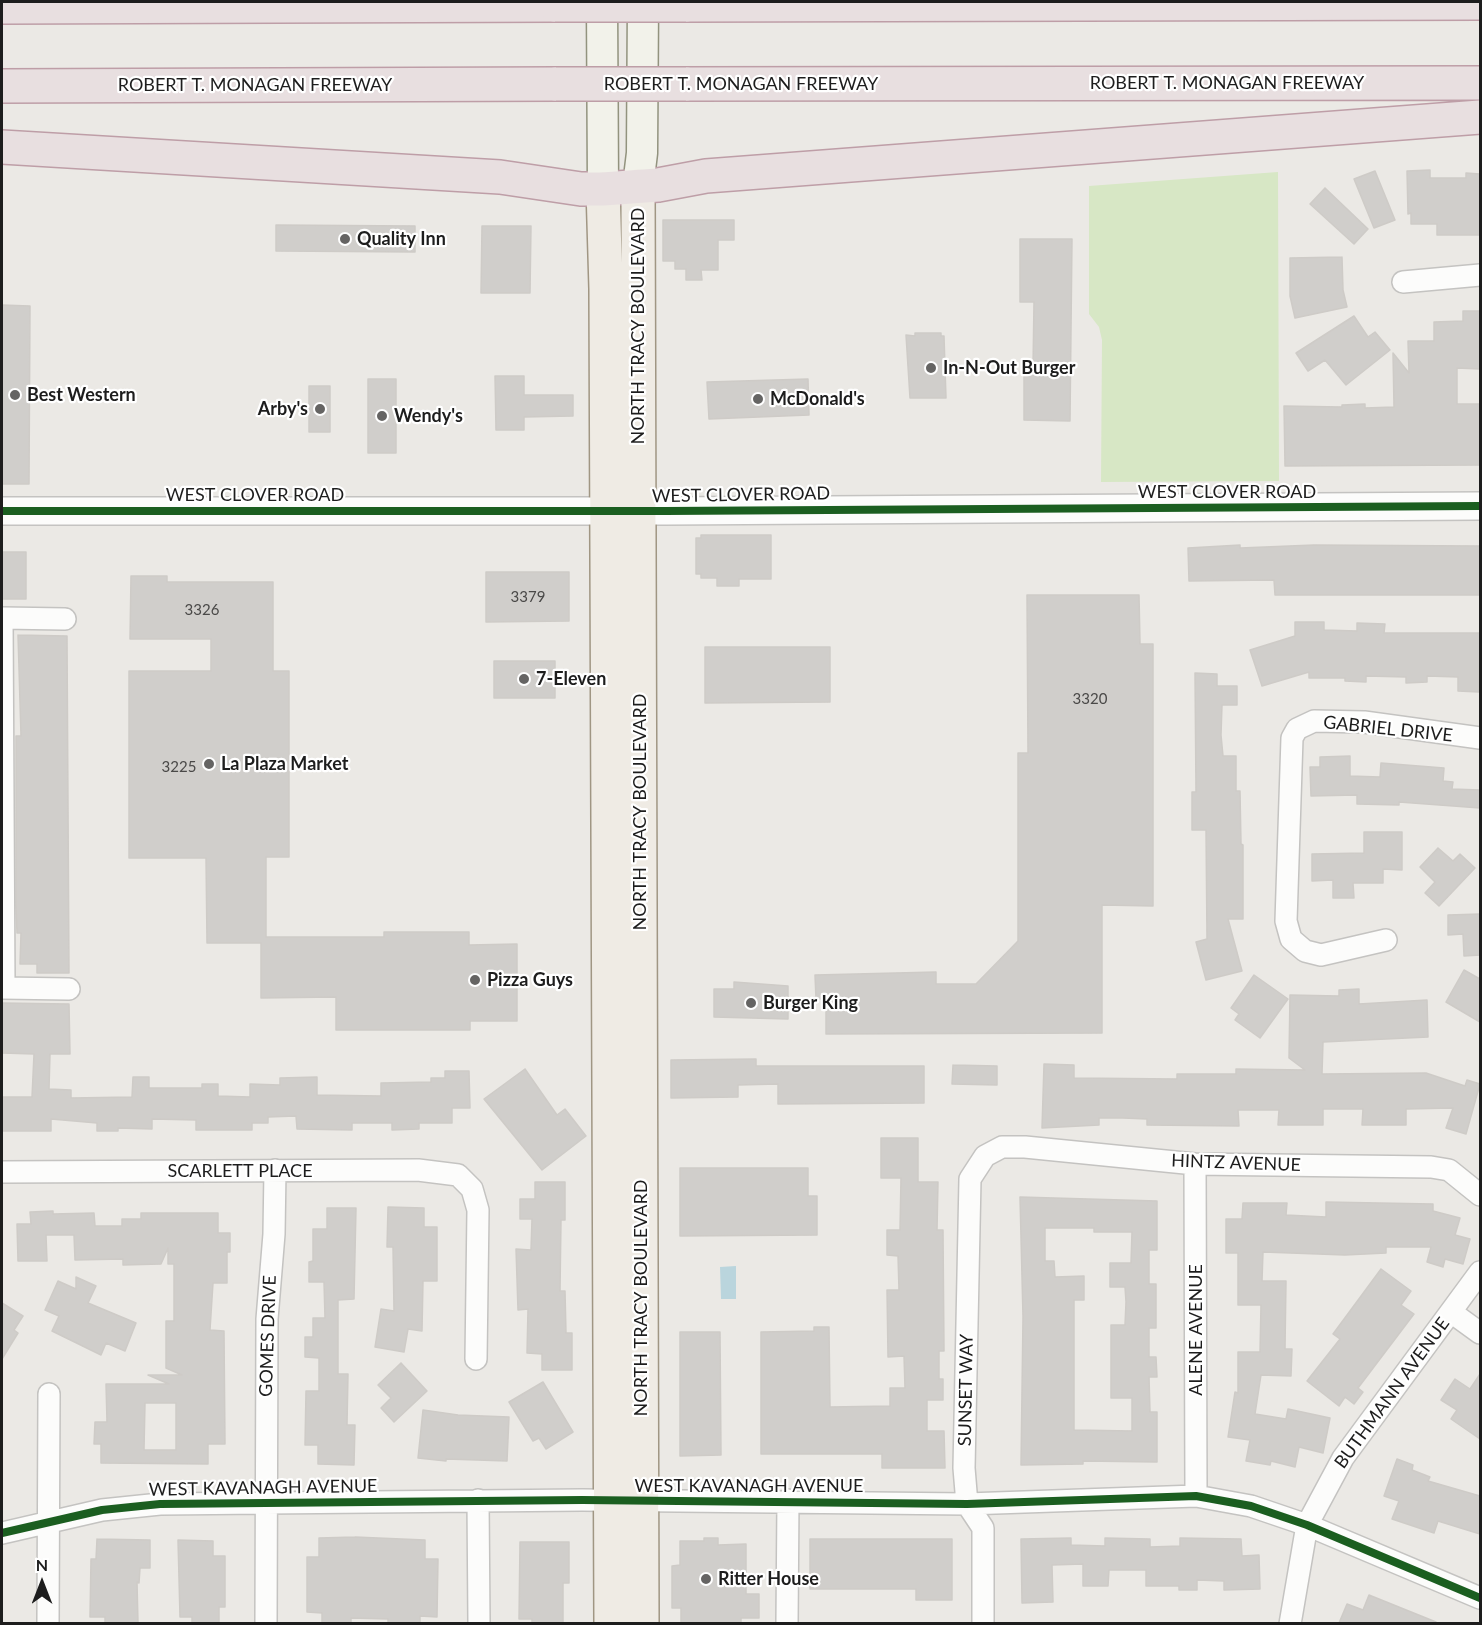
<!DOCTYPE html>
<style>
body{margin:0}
#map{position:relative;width:1482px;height:1625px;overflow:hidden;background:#ebe9e5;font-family:Lato,sans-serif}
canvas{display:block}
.frame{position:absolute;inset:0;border:3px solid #1d1d1d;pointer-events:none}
.north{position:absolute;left:12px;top:1553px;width:60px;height:60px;-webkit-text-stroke:4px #fff;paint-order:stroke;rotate:0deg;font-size:16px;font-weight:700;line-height:24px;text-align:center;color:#1d1d1d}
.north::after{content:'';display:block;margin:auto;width:21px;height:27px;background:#1d1d1d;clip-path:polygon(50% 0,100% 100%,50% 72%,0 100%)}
</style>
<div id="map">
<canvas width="1482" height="1625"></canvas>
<div class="frame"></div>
<div class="north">N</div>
</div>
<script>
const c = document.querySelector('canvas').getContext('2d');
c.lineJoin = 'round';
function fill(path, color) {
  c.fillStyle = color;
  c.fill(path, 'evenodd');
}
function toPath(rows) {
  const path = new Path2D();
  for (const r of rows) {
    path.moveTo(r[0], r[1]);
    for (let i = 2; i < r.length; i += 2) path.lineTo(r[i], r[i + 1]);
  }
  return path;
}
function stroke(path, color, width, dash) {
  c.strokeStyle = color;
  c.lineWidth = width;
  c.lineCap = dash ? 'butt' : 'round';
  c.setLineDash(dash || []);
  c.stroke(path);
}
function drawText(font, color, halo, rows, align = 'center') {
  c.font = font + ' Lato,sans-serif';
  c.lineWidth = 4.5;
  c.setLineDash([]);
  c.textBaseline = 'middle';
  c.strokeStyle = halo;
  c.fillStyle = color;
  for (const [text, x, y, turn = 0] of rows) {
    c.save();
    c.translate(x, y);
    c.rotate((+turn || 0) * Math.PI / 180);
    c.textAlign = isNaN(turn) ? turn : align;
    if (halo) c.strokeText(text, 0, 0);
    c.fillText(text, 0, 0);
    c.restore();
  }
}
fill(toPath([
 [1278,172,1279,481,1101,482,1102,340,1099,327,1089,314,1089,186]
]), '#d7e7c5');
fill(toPath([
 [736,1266,736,1299,721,1299,720,1267]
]), '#bad5dd');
const building = toPath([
 [1430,170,1430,178,1466,178,1466,173,1480,174,1480,235,1437,235,1437,224,1411,224,1411,213,1408,214,1407,171,1430,170],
 [1375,171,1395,220,1374,228,1354,179,1375,171],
 [1325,188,1368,229,1354,244,1310,204,1325,188],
 [663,220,734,220,734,240,718,240,718,270,701,270,702,280,686,280,686,269,675,269,675,261,663,261,663,220],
 [276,225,415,226,415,252,276,251,276,225],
 [482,226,531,226,530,293,481,293,482,226],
 [1020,239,1072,239,1070,421,1024,420,1024,367,1033,367,1034,302,1020,302,1020,239],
 [1342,257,1343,290,1347,307,1295,318,1290,296,1290,258,1342,257],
 [2,305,30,306,29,484,2,484,2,305],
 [1463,311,1480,311,1480,369,1457,368,1457,404,1480,404,1480,465,1285,466,1284,406,1342,407,1342,405,1365,404,1365,408,1394,407,1393,353,1409,373,1408,341,1434,341,1434,322,1463,321,1463,311],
 [1354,316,1368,337,1375,332,1390,350,1346,385,1325,360,1308,371,1296,353,1354,316],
 [915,333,941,333,941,336,944,336,946,398,910,398,906,335,915,336,915,333],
 [495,376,524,376,524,395,573,395,573,416,524,417,524,430,496,430,495,376],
 [368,379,396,379,396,453,368,453,368,379],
 [808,379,809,415,709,419,707,382,808,379],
 [309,386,330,386,330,432,309,432,309,386],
 [701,535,771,535,771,579,739,579,739,586,717,586,717,578,701,578,701,574,696,574,696,538,701,538,701,535],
 [1240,545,1240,548,1314,545,1480,546,1480,595,1275,595,1274,580,1189,581,1188,548,1240,545],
 [2,552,26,552,26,599,2,599,2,552],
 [486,572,569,572,569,621,486,622,486,572],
 [131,576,167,576,167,582,273,582,273,671,289,671,289,857,266,857,266,937,384,937,384,932,469,932,469,945,517,944,517,1021,470,1021,470,1030,336,1030,336,997,261,998,261,943,207,943,206,858,129,858,129,671,211,671,211,639,130,639,131,576],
 [1027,595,1139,595,1140,644,1153,644,1153,906,1102,905,1102,1033,826,1034,826,999,816,999,815,975,936,972,936,984,976,984,1018,941,1018,753,1028,753,1027,595],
 [1295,622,1324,622,1324,630,1357,631,1357,623,1385,624,1384,633,1480,633,1479,692,1458,691,1458,677,1427,676,1427,682,1406,683,1406,677,1366,676,1366,682,1345,681,1345,678,1309,678,1309,672,1262,686,1250,650,1295,636,1295,622],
 [18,635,67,636,69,973,37,973,37,964,20,964,21,933,17,933,16,906,16,736,21,736,18,635],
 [705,647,830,647,830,702,705,703,705,647],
 [494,661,555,661,555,698,494,698,494,661],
 [1195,673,1217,674,1217,686,1237,686,1237,705,1222,705,1221,735,1223,756,1236,756,1236,791,1240,791,1241,844,1243,845,1243,919,1228,919,1242,971,1206,980,1196,942,1207,939,1206,830,1192,830,1192,792,1196,792,1195,673],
 [1350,756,1350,776,1380,777,1381,763,1444,768,1443,781,1453,782,1452,789,1480,790,1480,808,1399,802,1399,805,1357,804,1357,795,1311,796,1310,767,1320,767,1320,757,1350,756],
 [1364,832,1402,832,1402,870,1383,869,1383,883,1353,883,1354,898,1333,898,1333,880,1312,881,1312,854,1364,853,1364,832],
 [1438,848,1453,861,1460,854,1475,868,1439,906,1425,893,1435,882,1420,867,1438,848],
 [1480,914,1480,955,1464,956,1463,934,1448,935,1448,915,1480,914],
 [1464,970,1480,979,1480,1022,1446,1002,1464,970],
 [1254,975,1288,999,1260,1038,1235,1020,1239,1014,1231,1008,1254,975],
 [734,982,788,986,788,1019,714,1017,714,989,734,989,734,982],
 [1359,989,1359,1004,1427,1000,1428,1037,1323,1042,1322,1074,1426,1073,1465,1086,1467,1080,1480,1084,1466,1134,1446,1128,1453,1108,1406,1109,1406,1125,1362,1125,1363,1109,1323,1109,1323,1125,1278,1125,1279,1110,1238,1110,1239,1126,1147,1125,1147,1119,1123,1118,1099,1118,1099,1125,1042,1128,1044,1064,1074,1065,1074,1078,1177,1079,1177,1074,1236,1074,1236,1069,1305,1070,1289,1058,1290,995,1339,996,1339,990,1359,989],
 [2,1003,69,1004,70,1054,50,1054,49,1089,71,1090,71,1098,132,1097,133,1077,149,1077,149,1088,202,1088,202,1084,218,1084,218,1096,250,1097,250,1084,280,1085,280,1078,317,1077,317,1095,381,1096,381,1083,431,1082,431,1078,445,1078,445,1071,469,1071,470,1108,452,1108,452,1123,419,1123,419,1129,392,1130,392,1123,352,1123,352,1130,297,1129,296,1116,268,1117,268,1123,252,1123,252,1130,196,1130,196,1120,152,1119,152,1129,118,1128,118,1131,97,1131,97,1123,51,1119,51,1131,2,1131,2,1097,32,1097,34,1054,2,1053,2,1003],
 [756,1059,756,1066,924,1066,924,1103,778,1104,778,1084,738,1085,738,1097,671,1098,671,1060,756,1059],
 [953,1065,997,1066,997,1085,952,1084,953,1065],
 [525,1069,557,1115,565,1109,586,1136,542,1170,484,1099,525,1069],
 [881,1138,918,1138,918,1182,938,1182,937,1230,943,1230,944,1351,939,1351,939,1379,943,1379,943,1400,927,1400,927,1431,944,1431,945,1468,882,1468,882,1454,761,1454,761,1332,814,1331,814,1327,829,1327,830,1407,890,1406,890,1388,905,1388,904,1356,888,1357,887,1290,899,1290,898,1256,887,1255,887,1230,900,1230,901,1178,881,1178,881,1138],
 [680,1168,808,1168,808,1196,817,1196,817,1235,680,1236,680,1168],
 [535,1182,565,1182,565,1220,561,1220,560,1291,565,1291,566,1333,572,1333,572,1370,542,1370,542,1354,527,1353,528,1309,518,1310,516,1249,531,1250,532,1219,520,1219,520,1199,535,1199,535,1182],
 [1020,1197,1157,1201,1157,1250,1149,1250,1149,1284,1156,1284,1156,1328,1149,1328,1149,1357,1156,1357,1157,1377,1149,1377,1150,1412,1157,1412,1157,1462,1083,1461,1083,1464,1021,1465,1023,1317,1020,1197],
 [1045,1228,1094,1228,1094,1232,1132,1232,1131,1263,1110,1263,1110,1287,1125,1287,1126,1302,1125,1325,1111,1325,1111,1398,1132,1398,1132,1431,1074,1430,1074,1300,1084,1300,1084,1276,1055,1277,1054,1261,1045,1261,1045,1228],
 [1326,1202,1433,1204,1433,1211,1460,1218,1455,1235,1470,1239,1463,1264,1445,1259,1443,1267,1427,1262,1431,1247,1386,1247,1386,1253,1345,1255,1263,1252,1262,1281,1286,1281,1285,1349,1292,1349,1291,1376,1261,1375,1255,1414,1286,1419,1288,1409,1330,1418,1323,1453,1299,1447,1295,1467,1271,1461,1270,1465,1246,1461,1250,1440,1228,1437,1235,1392,1238,1393,1238,1352,1260,1352,1261,1305,1238,1305,1238,1253,1226,1253,1226,1219,1242,1219,1243,1203,1287,1203,1286,1215,1326,1217,1326,1202],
 [388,1207,424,1208,424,1227,437,1227,437,1281,423,1281,422,1331,408,1329,404,1352,375,1347,381,1309,394,1311,393,1247,387,1247,388,1207],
 [327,1208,356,1208,354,1299,338,1300,338,1374,348,1374,347,1425,355,1425,354,1465,318,1464,318,1445,305,1445,306,1391,319,1391,319,1358,305,1357,305,1337,313,1337,313,1318,325,1318,324,1282,309,1282,309,1262,313,1261,313,1229,327,1229,327,1208],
 [53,1211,53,1214,94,1213,95,1226,122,1226,122,1219,141,1219,141,1213,218,1213,218,1233,230,1233,230,1252,227,1252,227,1283,213,1283,210,1330,224,1331,225,1444,208,1444,208,1464,101,1463,101,1444,94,1444,95,1422,107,1422,106,1384,169,1384,148,1375,182,1375,166,1368,166,1321,174,1321,174,1264,168,1264,168,1248,161,1264,123,1265,123,1259,75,1260,74,1235,46,1235,47,1261,18,1261,17,1224,31,1224,30,1212,53,1211],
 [145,1403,176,1403,176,1450,144,1450,145,1403],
 [1381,1269,1411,1291,1401,1305,1414,1314,1358,1388,1363,1392,1354,1404,1345,1397,1339,1406,1307,1381,1340,1339,1333,1334,1381,1269],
 [76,1277,96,1286,88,1303,136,1323,125,1351,106,1343,101,1355,52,1331,59,1316,45,1310,58,1281,76,1289,76,1277],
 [2,1303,23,1316,14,1330,18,1333,2,1359,2,1303],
 [680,1332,720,1332,721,1455,680,1456,680,1332],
 [401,1363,427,1391,394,1422,381,1408,391,1398,378,1385,401,1363],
 [1480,1374,1480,1439,1451,1419,1457,1410,1441,1400,1455,1379,1470,1389,1480,1374],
 [543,1382,573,1432,546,1449,539,1438,533,1441,509,1402,543,1382],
 [423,1410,458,1415,509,1417,507,1461,446,1459,446,1461,418,1458,423,1410],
 [1397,1459,1413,1465,1412,1470,1430,1477,1428,1481,1480,1496,1480,1534,1438,1521,1434,1533,1392,1519,1399,1501,1384,1496,1397,1459],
 [355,1537,425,1540,425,1559,438,1559,437,1617,420,1616,420,1623,388,1623,388,1619,351,1618,351,1623,322,1623,322,1613,307,1612,307,1557,319,1557,319,1538,355,1537],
 [704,1538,718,1538,718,1545,746,1544,746,1594,759,1594,759,1618,741,1618,741,1623,681,1623,681,1608,672,1608,672,1566,680,1565,680,1541,704,1541,704,1538],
 [1071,1538,1071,1545,1105,1546,1105,1538,1150,1539,1150,1547,1180,1546,1180,1538,1241,1539,1242,1556,1259,1555,1260,1589,1224,1590,1224,1581,1197,1580,1197,1590,1179,1590,1179,1586,1146,1586,1146,1570,1109,1570,1108,1586,1083,1586,1083,1564,1052,1565,1053,1602,1022,1603,1021,1539,1071,1538],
 [97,1539,150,1540,150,1568,140,1568,139,1583,137,1582,138,1623,105,1623,105,1617,90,1617,91,1559,96,1559,97,1539],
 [810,1539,952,1539,952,1600,916,1600,916,1589,810,1589,810,1539],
 [178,1540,213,1541,213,1556,225,1556,225,1607,219,1607,219,1623,192,1623,192,1617,180,1617,178,1540],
 [520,1542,569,1542,569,1583,563,1583,563,1623,532,1623,532,1619,519,1619,520,1542],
 [1369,1595,1436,1622,1436,1623,1339,1623,1347,1604,1363,1610,1369,1595]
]);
fill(building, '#d0cecb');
stroke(building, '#cecbc7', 1.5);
const minor = toPath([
 [1403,282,1480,275],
 [2,618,4,988],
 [2,618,65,619],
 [1386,940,1321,955,1305,951,1291,939,1286,921,1292,738,1297,729,1314,721,1364,722,1480,738],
 [2,988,69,989],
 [1195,1164,1196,1496],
 [2,1172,418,1170,458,1175,472,1189,478,1210,476,1359],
 [1451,1312,1480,1333],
 [478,1500,479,1624],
 [2,1533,102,1510,160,1504,582,1500,967,1504,1196,1496,1251,1506,1307,1525,1480,1598],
 [48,1624,49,1394],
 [266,1624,267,1319,274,1234,275,1170],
 [787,1624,788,1500],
 [983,1624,983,1528,967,1504,964,1468,970,1179,985,1156,1002,1147,1025,1147,1195,1164,1431,1167,1449,1170,1480,1195],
 [1290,1624,1307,1525,1343,1458,1480,1272]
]);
const tertiary = toPath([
 [2,511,665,511,1480,506]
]);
const secondary = toPath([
 [602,2,603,189],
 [638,186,642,153,643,2]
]);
const primary = toPath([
 [638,186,642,1624],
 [603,189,606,289,611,1624]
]);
const motorway = toPath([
 [686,5,1480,3],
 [2,7,555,5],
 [686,84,1480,83],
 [2,86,556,84],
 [2,147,500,177,581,189,603,189,658,185,706,176,1480,117]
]);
stroke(minor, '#c4c3c1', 24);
stroke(tertiary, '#c4c3c1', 30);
stroke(secondary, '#92937e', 33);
stroke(primary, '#a09683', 36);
stroke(motorway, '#be9ea7', 36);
stroke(minor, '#fcfcfb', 21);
stroke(tertiary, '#fcfcfb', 27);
stroke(secondary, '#f2f2ea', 30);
stroke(primary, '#efebe4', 33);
stroke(motorway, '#e8dfe0', 33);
const motorwayBridge = toPath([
 [555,5,686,5],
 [556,84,686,84]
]);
stroke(motorwayBridge, '#be9ea7', 36, []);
stroke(motorwayBridge, '#e8dfe0', 33);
stroke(toPath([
 [2,511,665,511,1480,506],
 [2,1533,102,1510,160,1504,582,1500,967,1504,1196,1496,1251,1506,1307,1525,1480,1598]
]), '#1b5e20', 8);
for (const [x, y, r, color] of [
 [345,239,6,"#656463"],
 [931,368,6,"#656463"],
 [15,395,6,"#656463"],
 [758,399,6,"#656463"],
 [320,409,6,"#656463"],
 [382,416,6,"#656463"],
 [524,679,6,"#656463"],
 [209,764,6,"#656463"],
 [475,980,6,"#656463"],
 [751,1003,6,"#656463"],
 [706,1579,6,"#656463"]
]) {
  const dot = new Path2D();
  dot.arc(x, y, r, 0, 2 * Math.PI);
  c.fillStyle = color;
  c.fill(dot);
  stroke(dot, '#fff', 2);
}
drawText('15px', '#4a4948', null, [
 ["3379",528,597],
 ["3326",202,610],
 ["3320",1090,699],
 ["3225",179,767]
]);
drawText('18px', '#1d1d1d', '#fff', [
 ["ROBERT T. MONAGAN FREEWAY",1227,83],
 ["ROBERT T. MONAGAN FREEWAY",741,84],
 ["ROBERT T. MONAGAN FREEWAY",255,85],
 ["NORTH TRACY BOULEVARD",638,326,-90],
 ["WEST CLOVER ROAD",1227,492],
 ["WEST CLOVER ROAD",255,495],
 ["WEST CLOVER ROAD",741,495,-1],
 ["GABRIEL DRIVE",1388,729,6],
 ["NORTH TRACY BOULEVARD",640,812,-90],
 ["HINTZ AVENUE",1236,1163,2],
 ["SCARLETT PLACE",240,1171],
 ["NORTH TRACY BOULEVARD",641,1298,-90],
 ["ALENE AVENUE",1196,1330,-90],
 ["GOMES DRIVE",268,1336,-88],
 ["SUNSET WAY",966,1390,-89],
 ["BUTHMANN AVENUE",1392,1393,-54],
 ["WEST KAVANAGH AVENUE",749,1486],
 ["WEST KAVANAGH AVENUE",263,1488,-1]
]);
drawText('bold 18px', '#1d1d1d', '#fff', [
 ["Quality Inn",357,239],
 ["In-N-Out Burger",943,368],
 ["Best Western",27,395],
 ["McDonald's",770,399],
 ["Arby's",308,409,"right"],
 ["Wendy's",394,416],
 ["7-Eleven",536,679],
 ["La Plaza Market",221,764],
 ["Pizza Guys",487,980],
 ["Burger King",763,1003],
 ["Ritter House",718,1579]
], 'left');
</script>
